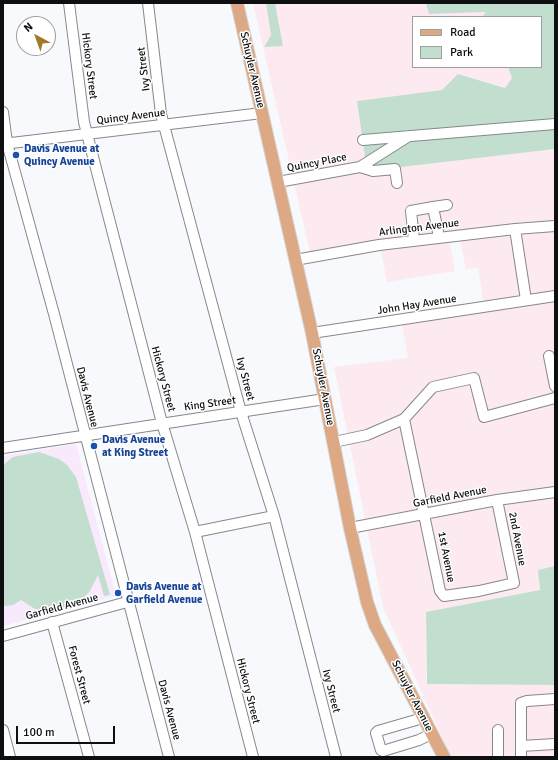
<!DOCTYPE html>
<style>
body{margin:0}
#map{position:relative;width:558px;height:760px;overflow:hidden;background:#f8f9fc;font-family:Signika,sans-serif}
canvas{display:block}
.frame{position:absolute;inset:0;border:4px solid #0e0f10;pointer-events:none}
.legend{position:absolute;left:412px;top:16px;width:130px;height:52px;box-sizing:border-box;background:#fff;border:1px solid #9f9f9f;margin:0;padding:5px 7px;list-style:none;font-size:12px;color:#0e0f10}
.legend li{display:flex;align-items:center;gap:8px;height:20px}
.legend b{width:20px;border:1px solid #9f9f9f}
.north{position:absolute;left:16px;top:16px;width:40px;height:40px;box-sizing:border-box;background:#fff;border:1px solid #9f9f9f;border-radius:50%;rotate:319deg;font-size:11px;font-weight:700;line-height:16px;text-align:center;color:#0e0f10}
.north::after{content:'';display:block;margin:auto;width:14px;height:18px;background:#a17827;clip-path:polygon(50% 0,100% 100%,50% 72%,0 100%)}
.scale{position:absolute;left:16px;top:726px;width:99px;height:18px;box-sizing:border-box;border:2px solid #0e0f10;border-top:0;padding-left:5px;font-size:12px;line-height:14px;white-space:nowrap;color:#0e0f10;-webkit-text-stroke:3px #fff;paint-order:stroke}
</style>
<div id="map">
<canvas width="558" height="760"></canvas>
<div class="frame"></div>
<ul class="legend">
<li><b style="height:5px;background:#dda985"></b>Road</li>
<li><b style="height:11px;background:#c2decf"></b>Park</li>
</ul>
<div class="north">N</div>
<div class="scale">100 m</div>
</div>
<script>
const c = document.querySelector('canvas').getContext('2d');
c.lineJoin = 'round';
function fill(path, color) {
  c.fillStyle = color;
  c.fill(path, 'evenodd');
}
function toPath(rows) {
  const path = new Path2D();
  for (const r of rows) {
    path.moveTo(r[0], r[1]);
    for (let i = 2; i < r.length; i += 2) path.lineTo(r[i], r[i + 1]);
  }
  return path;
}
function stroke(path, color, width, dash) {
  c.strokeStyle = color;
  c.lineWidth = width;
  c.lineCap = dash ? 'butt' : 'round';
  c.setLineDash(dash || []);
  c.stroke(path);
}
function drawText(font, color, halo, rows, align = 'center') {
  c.font = font + ' Signika,sans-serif';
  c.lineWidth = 3;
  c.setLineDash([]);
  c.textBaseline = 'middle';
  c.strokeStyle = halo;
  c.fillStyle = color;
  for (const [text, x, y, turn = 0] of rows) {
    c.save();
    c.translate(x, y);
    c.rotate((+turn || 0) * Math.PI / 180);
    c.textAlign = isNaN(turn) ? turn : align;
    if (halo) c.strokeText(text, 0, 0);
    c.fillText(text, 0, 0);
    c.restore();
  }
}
fill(toPath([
 [253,3,266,3,271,35,264,47,283,46,275,3,426,3,429,14,487,12,482,17,413,17,413,67,508,67,512,78,506,88,459,74,442,90,357,101,367,171,555,149,555,566,538,570,540,590,426,612,426,677,427,684,555,685,555,757,451,757,383,607,334,367,408,358,401,318,484,304,478,268,466,269,459,235,448,235,455,271,387,282,380,246,311,257]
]), '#fde9f0');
fill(toPath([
 [76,444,116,596,3,626,3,456]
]), '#f8e9fd');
fill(toPath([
 [266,3,275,3,283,46,264,47,271,35],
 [426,3,555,3,555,149,367,171,357,101,442,90,458,74,505,88,512,78,508,67,541,67,541,17,482,17,486,12,429,14],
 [39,452,59,459,67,465,76,477,110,595,104,596,98,575,90,591,79,602,70,607,52,611,35,609,21,600,13,605,3,606,3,465,13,457],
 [555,566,555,685,427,684,426,612,540,590,538,570]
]), '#c2decf');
const minor = toPath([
 [69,3,84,122,162,423,195,532,253,757],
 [148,3,161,114,241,412,274,516,336,757],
 [3,112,7,143,54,314,169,757],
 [363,140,555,124],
 [3,144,262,113],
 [360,167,373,171,395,169,397,183],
 [278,182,360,167,409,136],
 [433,207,447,205],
 [515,229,555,226],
 [414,240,411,211,433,207,439,237],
 [295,260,379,245,515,229,526,300],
 [312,333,555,296],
 [549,356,555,386],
 [404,419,440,591,444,596,479,591,514,583,497,500],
 [334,442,367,435,404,419,433,387,474,378,484,417,555,398],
 [3,448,325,399],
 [350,528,497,500,555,492],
 [195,532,274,516],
 [52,622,89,757],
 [3,636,127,602],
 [422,716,416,720,378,731,376,733,381,750,383,751,419,740,431,734],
 [3,730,10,757],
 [498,730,498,757],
 [521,746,555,744],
 [521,757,521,703,527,701,555,699]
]);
const major = toPath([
 [237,3,312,333,350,528,367,602,375,625,444,757]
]);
stroke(minor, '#87888b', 12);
stroke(major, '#d4d4d4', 14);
stroke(minor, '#fff', 10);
stroke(major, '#dda985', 12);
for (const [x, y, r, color] of [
 [16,155,4,"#1a4fb4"],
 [94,446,4,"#1a4fb4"],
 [118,593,4,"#1a4fb4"]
]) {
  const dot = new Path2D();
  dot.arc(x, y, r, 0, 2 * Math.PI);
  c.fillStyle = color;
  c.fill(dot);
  stroke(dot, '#fff', 1.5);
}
drawText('11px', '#0e0f10', '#fff', [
 ["Hickory Street",89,66,83],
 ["Ivy Street",144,69,-97],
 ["Schuyler Avenue",252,70,77],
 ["Quincy Avenue",131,117,-7],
 ["Quincy Place",317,163,-11],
 ["Arlington Avenue",419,228,-7],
 ["John Hay Avenue",417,305,-9],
 ["Hickory Street",163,379,75],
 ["Ivy Street",245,379,75],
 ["Schuyler Avenue",323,387,79],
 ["Davis Avenue",87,397,76],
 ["King Street",210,404,-8],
 ["Garfield Avenue",450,497,-11],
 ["2nd Avenue",517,539,79],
 ["1st Avenue",446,557,79],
 ["Garfield Avenue",62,607,-15],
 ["Forest Street",79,675,75],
 ["Hickory Street",248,691,76],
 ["Ivy Street",331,691,76],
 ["Schuyler Avenue",412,696,63],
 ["Davis Avenue",169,710,75]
]);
drawText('bold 11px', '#164399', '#fff', [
 ["Davis Avenue at",24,149],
 ["Quincy Avenue",24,162],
 ["Davis Avenue",102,440],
 ["at King Street",102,453],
 ["Davis Avenue at",126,587],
 ["Garfield Avenue",126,600]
], 'left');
</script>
